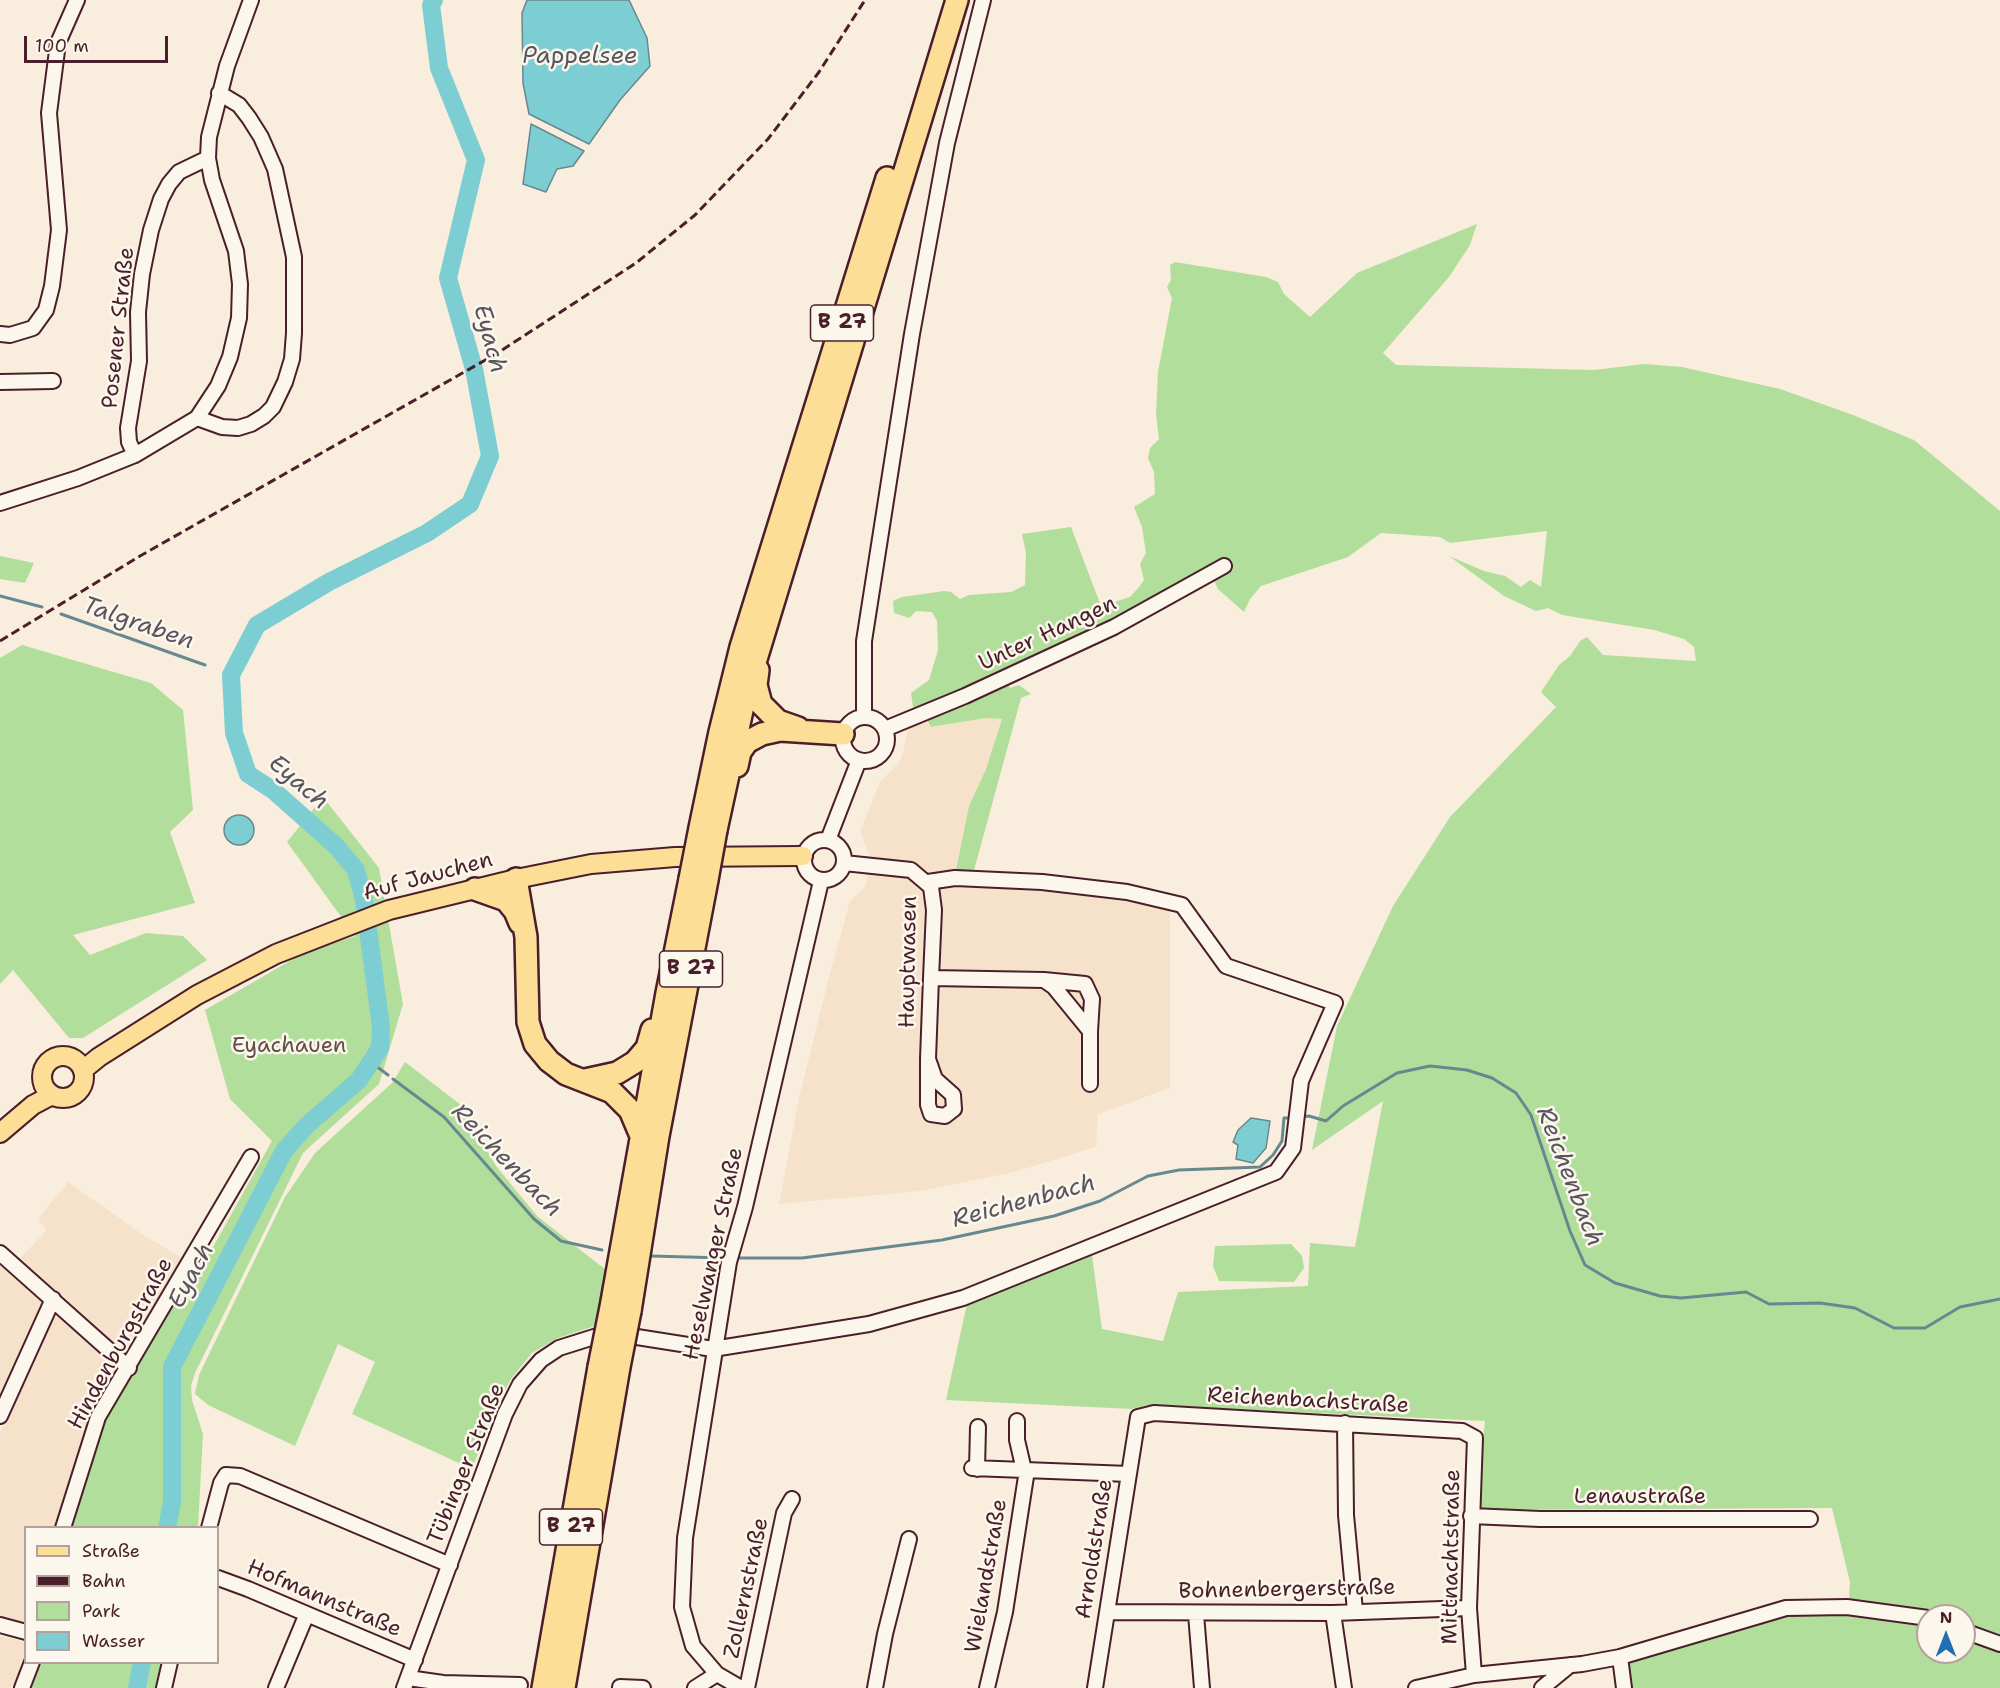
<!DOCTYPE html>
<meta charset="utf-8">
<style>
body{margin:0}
#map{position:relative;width:2000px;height:1688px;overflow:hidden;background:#f9eddd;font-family:"Shantell Sans",sans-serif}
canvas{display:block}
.legend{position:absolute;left:24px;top:1526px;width:195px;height:138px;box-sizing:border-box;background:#fbf7ec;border:2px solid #b4a19f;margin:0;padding:8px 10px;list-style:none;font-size:18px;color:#4a1f2b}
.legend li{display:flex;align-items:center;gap:12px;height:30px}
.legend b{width:30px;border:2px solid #b4a19f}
.north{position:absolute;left:1916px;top:1604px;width:60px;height:60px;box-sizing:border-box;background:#fbf7ec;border:2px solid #b4a19f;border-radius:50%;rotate:0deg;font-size:16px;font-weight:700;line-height:24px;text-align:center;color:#4a1f2b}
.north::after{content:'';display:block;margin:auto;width:21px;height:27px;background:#1f6fb2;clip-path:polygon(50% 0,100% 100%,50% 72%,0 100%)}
.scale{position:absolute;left:24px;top:36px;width:144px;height:27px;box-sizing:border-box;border:3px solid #4a1f2b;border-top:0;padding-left:8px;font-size:18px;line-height:21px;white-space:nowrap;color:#4a1f2b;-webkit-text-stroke:4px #fbf7ec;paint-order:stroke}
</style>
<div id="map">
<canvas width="2000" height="1688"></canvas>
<ul class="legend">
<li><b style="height:8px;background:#fdde96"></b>Straße</li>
<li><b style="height:8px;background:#4a1f2b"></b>Bahn</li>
<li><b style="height:16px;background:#b2de9b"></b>Park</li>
<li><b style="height:16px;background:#7cced2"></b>Wasser</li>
</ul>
<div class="north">N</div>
<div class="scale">100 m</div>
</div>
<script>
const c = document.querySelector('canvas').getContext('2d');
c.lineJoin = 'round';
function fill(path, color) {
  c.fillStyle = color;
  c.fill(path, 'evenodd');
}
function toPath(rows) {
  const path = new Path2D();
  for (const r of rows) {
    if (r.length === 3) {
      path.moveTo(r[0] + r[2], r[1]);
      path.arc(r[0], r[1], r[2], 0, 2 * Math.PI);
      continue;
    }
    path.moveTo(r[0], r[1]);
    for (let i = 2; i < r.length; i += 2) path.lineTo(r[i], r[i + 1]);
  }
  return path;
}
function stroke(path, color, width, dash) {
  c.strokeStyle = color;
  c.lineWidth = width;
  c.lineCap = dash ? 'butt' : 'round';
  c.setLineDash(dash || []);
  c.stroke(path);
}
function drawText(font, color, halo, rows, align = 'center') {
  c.font = font + ' "Shantell Sans",sans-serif';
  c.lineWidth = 5;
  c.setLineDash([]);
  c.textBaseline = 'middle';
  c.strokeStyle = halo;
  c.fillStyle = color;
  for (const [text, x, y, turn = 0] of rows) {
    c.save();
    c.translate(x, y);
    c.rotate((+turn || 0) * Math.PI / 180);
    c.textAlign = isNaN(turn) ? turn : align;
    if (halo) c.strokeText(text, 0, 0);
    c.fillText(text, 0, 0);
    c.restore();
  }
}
fill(toPath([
 [986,718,1002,718,986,769,969,806,956,870,1170,909,1170,1088,1098,1114,1096,1147,1014,1172,920,1191,779,1204,799,1098,828,981,850,901,866,886,870,857,860,831,880,782,901,760,910,722,925,721,931,727],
 [68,1182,142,1234,190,1263,171,1295,164,1291,123,1352,20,1258,47,1230,38,1219],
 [0,1264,44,1303,0,1398],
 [55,1311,118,1365,86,1433,58,1527,26,1528,25,1626,0,1619,0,1434],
 [0,1636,25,1642,25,1651,16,1680,10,1688,0,1688]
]), '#f6e2ca');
fill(toPath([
 [1477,224,1470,245,1449,277,1383,353,1396,365,1594,370,1644,364,1682,367,1780,389,1853,415,1914,440,2000,511,2000,1688,1628,1688,1625,1648,1786,1603,1849,1599,1850,1582,1832,1508,1475,1510,1485,1421,1147,1405,1132,1409,946,1400,968,1299,1091,1248,1102,1329,1163,1341,1178,1292,1308,1286,1310,1243,1355,1247,1383,1101,1312,1150,1337,1026,1393,906,1450,817,1556,707,1541,692,1559,665,1570,656,1580,641,1587,637,1603,655,1696,661,1694,647,1684,639,1654,630,1562,615,1548,608,1536,611,1504,596,1449,556,1484,571,1505,576,1521,587,1530,580,1541,587,1547,531,1450,543,1440,537,1381,533,1348,557,1261,586,1250,599,1244,612,1218,589,1213,578,1003,678,1010,688,1019,685,1031,694,1021,698,973,874,959,877,956,870,969,806,986,769,1002,719,986,718,931,727,920,708,913,707,911,693,929,680,938,650,937,621,932,612,916,611,909,618,894,613,893,601,902,597,944,591,951,592,960,599,969,595,1011,592,1025,585,1026,553,1022,534,1071,527,1101,606,1130,597,1139,587,1144,580,1140,564,1146,553,1142,527,1134,507,1155,494,1154,472,1148,458,1150,448,1159,439,1156,414,1158,372,1172,298,1167,287,1171,280,1170,265,1175,262,1266,277,1278,282,1284,294,1310,317,1357,273],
 [1928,1616,1964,1616,1964,1652,1928,1652],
 [0,556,34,563,25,583,0,579],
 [22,645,151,683,183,710,193,810,170,832,195,903,73,935,90,955,146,933,183,936,207,960,83,1038,69,1038,13,970,0,984,0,658],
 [323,797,379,868,403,1004,379,1084,303,1153,195,1373,191,1386,192,1400,203,1434,198,1527,68,1528,102,1419,180,1289,213,1247,272,1141,230,1099,205,1010,302,954,355,936,287,842],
 [405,1062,461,1105,496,1166,537,1216,606,1270,595,1326,558,1338,532,1353,511,1379,495,1409,472,1469,352,1414,375,1362,338,1344,295,1446,208,1405,195,1394,199,1375,285,1197,315,1153,392,1083],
 [1291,1244,1302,1256,1304,1268,1294,1282,1219,1281,1213,1266,1215,1246],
 [38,1663,170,1663,164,1688,26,1688]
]), '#b2de9b');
const water = toPath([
 [527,0,629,0,647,38,650,66,620,100,589,144,529,114,523,83,522,13,527,0],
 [531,124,584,151,573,166,557,169,546,192,523,184,531,124],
 [239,830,15],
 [1251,1118,1270,1121,1266,1148,1253,1163,1236,1159,1238,1145,1233,1142,1238,1130,1251,1118]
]);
fill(water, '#7cced2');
stroke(water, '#68888f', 1.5);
stroke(toPath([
 [0,596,42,607],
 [61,614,205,665],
 [372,1063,388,1075],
 [393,1079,444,1117,534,1219,561,1241,602,1250],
 [1299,1117,1309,1116,1326,1121,1343,1106,1397,1073,1430,1066,1467,1070,1492,1078,1516,1093,1531,1115,1570,1231,1585,1265,1615,1283,1660,1296,1681,1298,1746,1292,1769,1304,1820,1303,1855,1308,1894,1328,1925,1328,1960,1307,2000,1299],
 [651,1256,726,1258],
 [733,1258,802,1258,942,1240,1054,1216,1100,1201,1148,1176,1179,1170,1260,1167,1273,1155,1282,1141,1284,1118,1293,1118]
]), '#68888f', 3);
stroke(toPath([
 [167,1528,172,1502,172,1367,284,1151,306,1126,359,1080,380,1048,381,1027,364,900,356,870,336,846,274,791,248,774,234,733,231,675,257,625,329,582,427,533,470,504,490,456,474,369,448,278,476,160,439,68,431,5,434,0],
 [137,1688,142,1662]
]), '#7cced2', 18);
const minor = toPath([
 [0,334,10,335,33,328,46,310,52,286,59,230,49,113,58,43,77,0],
 [0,382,53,381],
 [197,418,222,427,238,428,251,424,264,416,273,407,285,382,292,359,294,333,294,257,275,169,261,137,249,118,239,105,219,93],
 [135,455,129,442,128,428,139,361,138,312,142,274,151,230,161,199,169,184,179,172,208,158],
 [0,503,78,478,135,455,197,418,218,386,230,357,239,318,240,284,236,251,212,180,208,158,209,137,227,66,251,0],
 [864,717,864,641,912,334,947,143,983,0],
 [865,739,22],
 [885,729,965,696,1114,627,1224,566],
 [824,860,20],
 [828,840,859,760],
 [844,863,911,870,931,887,934,910,931,978,928,1059,928,1105,931,1114,945,1116,954,1109,953,1095,935,1079,928,1059],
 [931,978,1044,980,1054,987,1090,1031,1092,999,1085,984,1044,980],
 [1090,1084,1090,1031],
 [0,1253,129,1368],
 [0,1416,53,1299],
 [1017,1421,1017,1440,1024,1470],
 [1345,1423,1346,1515,1355,1611],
 [972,1468,1129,1474],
 [977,1469,978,1427],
 [1471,1516,1540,1519,1810,1519],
 [63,1528,98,1417,251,1157],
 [209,1528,221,1483,226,1475,240,1476,450,1565],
 [218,1578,248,1589,415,1660],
 [1107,1612,1333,1613,1469,1608],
 [1333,1613,1344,1688],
 [1196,1614,1202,1688],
 [0,1625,26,1632],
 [1964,1631,2000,1644],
 [1620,1657,1624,1688],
 [408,1678,443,1683,520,1685,519,1688],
 [620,1687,643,1688],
 [22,1688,32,1662],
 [164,1688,170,1662],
 [276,1688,306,1616],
 [404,1688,505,1414,520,1384,541,1360,559,1348,597,1336,618,1334,713,1349,869,1324,963,1298,1276,1172,1293,1148,1301,1081,1335,1003,1226,966,1182,905,1127,892,1042,882,955,878,928,882],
 [695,1688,717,1674],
 [741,1688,717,1674,693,1646,682,1607,685,1538,729,1262,745,1207,821,881],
 [747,1688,784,1513,792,1499],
 [875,1688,885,1634,909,1539],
 [987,1688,1005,1612,1027,1470],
 [1095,1688,1138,1417,1154,1413,1462,1431,1475,1438,1469,1608,1474,1675],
 [1416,1688,1474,1675,1582,1664,1620,1657,1786,1608,1847,1607,1928,1618],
 [1542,1688,1570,1665]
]);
const major = toPath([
 [63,1077,21],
 [83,1070,99,1057,197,995,276,954,389,910,516,879,591,864,675,857,803,856],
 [0,1133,33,1105,52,1095]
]);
const highway = toPath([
 [758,670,756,685,761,704,778,721,798,728],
 [737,766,740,752,747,742,762,734,780,730,843,734],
 [700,828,720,732,741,647,887,178],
 [716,830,746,692,957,0],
 [516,879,526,937,528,1022,535,1044,549,1061,566,1074,612,1092,630,1110,641,1136],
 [475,889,506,900,515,911,520,923],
 [585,1080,617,1073,635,1062,647,1048,652,1030],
 [611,1307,667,993,690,879],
 [630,1311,658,1136,707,880],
 [543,1688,599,1367],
 [564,1688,619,1367]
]);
stroke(minor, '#4a1f2b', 18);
stroke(major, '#4a1f2b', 22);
stroke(highway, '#4a1f2b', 26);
stroke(minor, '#fbf7ec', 14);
stroke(major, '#fdde96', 18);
stroke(highway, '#fdde96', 21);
stroke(toPath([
 [0,641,140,556,496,354,636,263,695,215,768,139,819,72,865,0]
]), '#4a1f2b', 3, [9, 4.5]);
const highwayBridge = toPath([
 [690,879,700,828],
 [707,880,716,830],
 [599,1367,611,1307],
 [619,1367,630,1311]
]);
stroke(highwayBridge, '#4a1f2b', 26, []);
stroke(highwayBridge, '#fdde96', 21);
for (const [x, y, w] of [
 [842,323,63],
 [691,969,63],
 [571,1527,63]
]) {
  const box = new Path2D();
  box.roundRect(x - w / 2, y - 18, w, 36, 4.5);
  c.fillStyle = '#fbf7ec';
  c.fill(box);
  stroke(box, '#4a1f2b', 1.5);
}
drawText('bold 21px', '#4a1f2b', null, [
 ["B 27",842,323],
 ["B 27",691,969],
 ["B 27",571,1527]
]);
drawText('22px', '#4a1f2b', '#fbf7ec', [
 ["Posener Straße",119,328,-84],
 ["Unter Hangen",1048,634,-25],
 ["Auf Jauchen",428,877,-15],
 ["Hauptwasen",909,962,-89],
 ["Heselwanger Straße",714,1254,-78],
 ["Hindenburgstraße",121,1344,-61],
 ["Reichenbachstraße",1308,1401,3],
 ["Tübinger Straße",467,1464,-68],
 ["Lenaustraße",1640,1497],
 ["Arnoldstraße",1095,1549,-81],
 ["Mittnachtstraße",1452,1557,-89],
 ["Wielandstraße",987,1576,-80],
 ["Zollernstraße",747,1588,-78],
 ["Bohnenbergerstraße",1287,1590,-1],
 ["Hofmannstraße",324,1599,23]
]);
drawText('22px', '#644f47', '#fbf7ec', [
 ["Eyachauen",289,1046]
]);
drawText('italic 24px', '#59545d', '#fbf7ec', [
 ["Pappelsee",580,57],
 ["Eyach",489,339,75],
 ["Talgraben",138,624,19],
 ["Eyach",298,783,40],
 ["Reichenbach",506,1161,46],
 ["Reichenbach",1569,1177,69],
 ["Reichenbach",1024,1202,-15],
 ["Eyach",192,1276,-62]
]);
</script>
